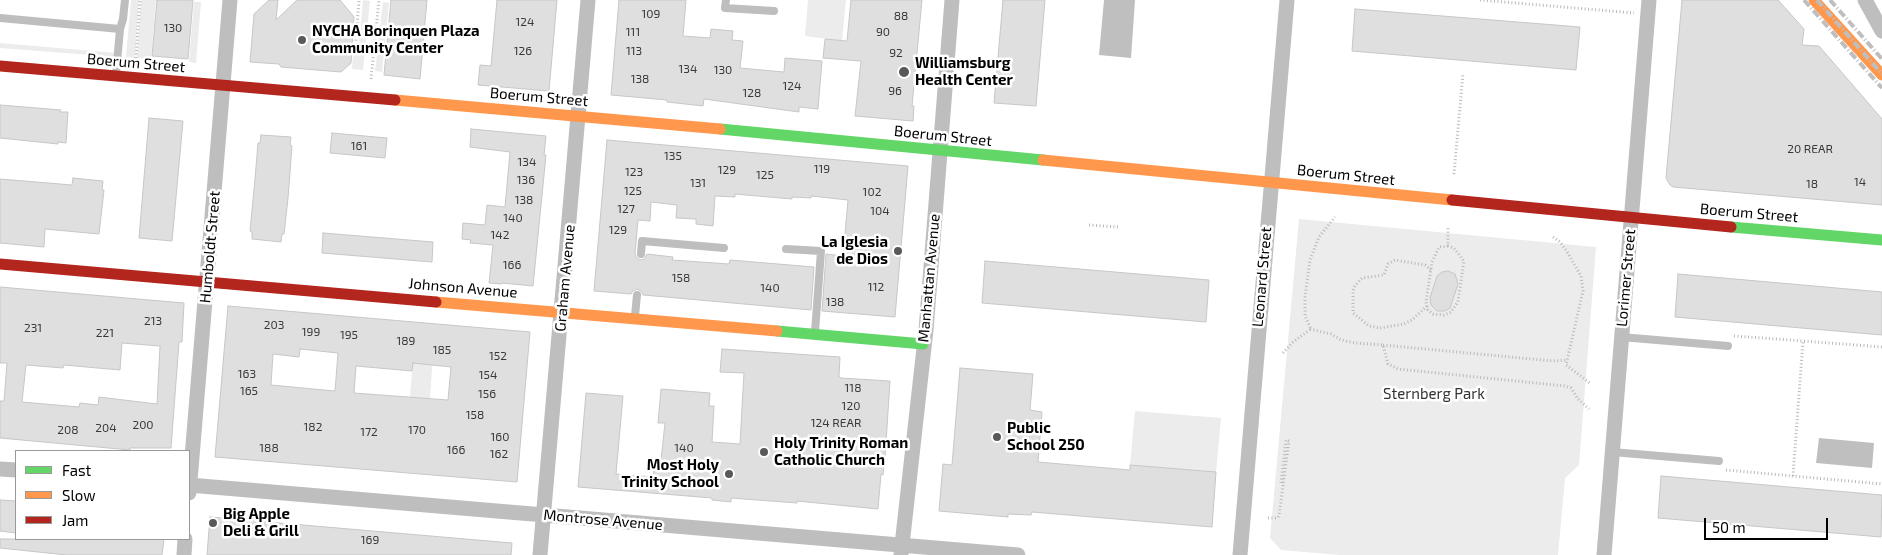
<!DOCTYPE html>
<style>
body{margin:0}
#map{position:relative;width:1882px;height:555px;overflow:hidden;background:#fff;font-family:"Exo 2",sans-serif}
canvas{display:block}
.legend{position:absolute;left:15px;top:450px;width:175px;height:90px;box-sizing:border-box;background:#fff;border:1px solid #999;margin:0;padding:6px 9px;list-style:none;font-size:15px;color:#000}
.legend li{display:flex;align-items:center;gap:10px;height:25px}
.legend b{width:25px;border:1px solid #999}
.scale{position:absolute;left:1704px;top:518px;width:124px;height:22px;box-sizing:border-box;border:2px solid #000;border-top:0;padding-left:6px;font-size:15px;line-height:18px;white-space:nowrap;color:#000;-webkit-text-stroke:4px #fff;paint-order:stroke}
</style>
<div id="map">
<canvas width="1882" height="555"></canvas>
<ul class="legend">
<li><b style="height:6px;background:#63d668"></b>Fast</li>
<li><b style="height:6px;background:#ff974d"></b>Slow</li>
<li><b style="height:6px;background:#b3261e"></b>Jam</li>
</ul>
<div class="scale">50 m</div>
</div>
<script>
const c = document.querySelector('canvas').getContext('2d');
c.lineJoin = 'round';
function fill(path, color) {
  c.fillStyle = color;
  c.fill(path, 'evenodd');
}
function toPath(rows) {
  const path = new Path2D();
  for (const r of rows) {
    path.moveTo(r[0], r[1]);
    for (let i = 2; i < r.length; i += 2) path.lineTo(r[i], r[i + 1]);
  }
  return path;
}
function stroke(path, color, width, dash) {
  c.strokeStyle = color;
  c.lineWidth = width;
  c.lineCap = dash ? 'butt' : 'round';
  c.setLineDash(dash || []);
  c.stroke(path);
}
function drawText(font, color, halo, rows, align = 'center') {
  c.font = font + ' "Exo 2",sans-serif';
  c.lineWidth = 5;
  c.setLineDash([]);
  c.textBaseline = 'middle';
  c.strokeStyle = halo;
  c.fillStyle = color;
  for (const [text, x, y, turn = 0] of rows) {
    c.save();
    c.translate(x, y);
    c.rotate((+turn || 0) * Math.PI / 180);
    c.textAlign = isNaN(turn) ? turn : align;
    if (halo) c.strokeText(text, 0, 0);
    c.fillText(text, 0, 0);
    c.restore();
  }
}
fill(toPath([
 [131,0,139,0,135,58,126,57],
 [141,0,156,0,151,59,137,58],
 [363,0,370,1,363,70,352,69,353,55,358,55],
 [808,0,846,0,842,41,805,36],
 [194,2,201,2,196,63,189,62],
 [383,2,389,3,382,72,375,71],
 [0,43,117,53,117,57,0,48],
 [1299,219,1596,247,1579,465,1565,478,1558,555,1339,555,1281,550,1270,538],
 [416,322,435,324,430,399,410,397],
 [1135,411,1221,418,1216,472,1130,465]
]), '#ececec');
fill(toPath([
 [1104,0,1135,0,1131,58,1099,55],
 [1819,438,1874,443,1872,468,1816,463]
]), '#bfbfbf');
const building = toPath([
 [157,0,193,0,188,59,152,56,157,0],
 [269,0,278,0,276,20,297,0,340,0,354,17,351,63,341,72,281,67,279,64,250,62,254,14,269,0],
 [391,0,427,0,420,79,384,75,391,0],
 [497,0,557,0,549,91,478,85,480,65,491,66,497,0],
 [619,0,686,0,683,36,710,38,711,29,733,31,732,40,743,41,740,68,784,72,785,58,822,61,818,109,799,107,799,112,704,99,703,106,667,102,667,100,611,95,619,0],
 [851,0,922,0,912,106,914,106,913,121,855,116,861,61,823,58,825,39,847,41,851,0],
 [1003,0,1045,0,1036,106,994,103,1003,0],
 [1682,0,1778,0,1804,29,1802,45,1819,46,1882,119,1882,205,1673,187,1670,185,1666,178,1682,0],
 [1355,9,1580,27,1576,70,1352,51,1355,9],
 [0,105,61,110,60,112,68,112,66,143,58,142,58,144,0,138,0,105],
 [149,118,183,121,172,241,139,238,149,118],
 [471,129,546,136,544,155,546,155,533,286,502,283,502,284,489,283,493,245,470,243,471,240,462,239,463,223,485,225,487,205,505,207,510,152,470,147,471,129],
 [332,133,387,138,385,158,330,153,332,133],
 [261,135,291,137,290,145,292,146,288,198,284,234,282,234,281,242,252,239,252,232,250,231,255,179,258,143,260,143,261,135],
 [607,140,908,166,895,317,822,311,826,254,843,256,848,200,811,196,811,198,792,197,792,199,735,194,735,197,715,196,713,226,696,224,696,219,676,218,677,205,651,202,650,221,638,220,635,253,636,257,640,260,644,259,647,254,673,257,672,260,729,264,730,260,814,267,811,310,643,295,641,291,637,289,633,291,631,294,594,291,607,140],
 [73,178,103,181,102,190,104,190,99,234,45,229,44,247,0,243,0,179,72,185,73,178],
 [323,233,433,242,432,262,322,253,323,233],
 [985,261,1209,280,1206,322,982,303,985,261],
 [1448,271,1455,274,1458,284,1450,308,1445,311,1437,311,1431,305,1430,298,1437,276,1442,272,1448,271],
 [1678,274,1882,292,1882,335,1675,317,1678,274],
 [0,287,184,303,182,342,179,342,171,448,130,448,130,450,0,438,0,401,4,401,7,363,0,363,0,287],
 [122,343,160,346,157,404,99,397,98,405,80,403,79,407,22,402,26,365,63,368,64,365,120,370,122,343],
 [228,306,530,332,517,482,215,457,228,306],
 [300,349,338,353,335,391,271,385,273,354,299,357,300,349],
 [413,363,451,367,448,400,354,393,356,366,412,371,413,363],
 [722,349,840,357,839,376,841,378,890,381,885,458,883,475,881,474,878,509,797,501,797,503,731,498,731,502,712,500,712,498,578,487,586,393,623,396,616,474,653,477,654,469,660,469,665,423,658,423,661,389,710,393,709,406,714,406,712,442,740,444,744,373,720,372,722,349],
 [960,368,1033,374,1030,410,1042,412,1038,462,1130,470,1130,465,1216,472,1212,527,1032,512,1031,515,1008,514,1008,517,939,511,943,464,952,465,960,368],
 [1661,476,1882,495,1881,537,1658,518,1661,476],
 [0,500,16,501,16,533,0,531,0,500],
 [210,517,512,543,511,555,207,555,210,517],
 [0,539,164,539,162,555,67,555,0,548,0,539]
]);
fill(building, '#dfdfdf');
stroke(building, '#c7c7c7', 1);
stroke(toPath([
 [1480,0,1634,13],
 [355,51,359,0],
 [136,58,140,0],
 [371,79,379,0],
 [1454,174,1463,73],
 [1089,225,1119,227],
 [1553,237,1560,242,1566,250,1581,276,1583,291,1566,365,1591,384],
 [1448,246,1439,247,1432,262,1426,302,1428,310,1433,314,1444,315,1451,312,1458,302,1464,261,1454,248,1448,246,1448,227],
 [1427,306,1412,320,1404,324,1380,328,1369,326,1353,313,1353,292,1354,287,1362,278,1384,275,1388,264,1395,260,1425,265,1431,270],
 [1310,329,1331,334,1341,340,1355,343,1383,345,1388,364,1398,369,1565,386,1571,388,1578,399,1589,409],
 [1734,336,1803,341],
 [1383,345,1553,361,1567,360],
 [1283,353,1293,342,1311,329,1305,316,1305,297,1310,260,1319,237,1335,217],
 [1726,470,1882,484],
 [1793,476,1803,341,1882,347],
 [1268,518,1277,518,1279,516,1289,441,1286,440,1281,483]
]), '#b9b9b9', 3, [1, 2.5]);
stroke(toPath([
 [726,0,725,8,774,11],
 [0,18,120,29,116,74],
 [120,29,123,19,125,0],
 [786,249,821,251,815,332],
 [641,254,642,241,724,248],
 [635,316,637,295],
 [1621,337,1728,346],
 [1612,452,1719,461]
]), '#bebebe', 8);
stroke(toPath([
 [1865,0,1882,31],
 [0,469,16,470],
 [189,485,1018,555],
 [189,493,230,0],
 [901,554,926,330,952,0],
 [184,555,185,539],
 [540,555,588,0],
 [1240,555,1287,0],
 [1604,555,1649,0]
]), '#bebebe', 15);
stroke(toPath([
 [720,129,1043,160],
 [1731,227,1882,240],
 [777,331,923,344]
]), '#63d668', 11);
stroke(toPath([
 [1814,0,1882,75],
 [395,100,720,129],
 [1043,160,1452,200],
 [436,302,777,331]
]), '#ff974d', 11);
stroke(toPath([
 [0,66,395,100],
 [1452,200,1731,227],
 [0,264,436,302]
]), '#b3261e', 11);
stroke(toPath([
 [1804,0,1882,88],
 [1817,0,1882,74],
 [1830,0,1882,59]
]), '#bebebe', 4, [8, 2.5, 1, 2.5]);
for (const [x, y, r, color] of [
 [302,40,5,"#595959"],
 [904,72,6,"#595959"],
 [898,251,5,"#595959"],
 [997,437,5,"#595959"],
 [764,452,5,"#595959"],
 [729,474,5,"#595959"],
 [213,523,5,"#595959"]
]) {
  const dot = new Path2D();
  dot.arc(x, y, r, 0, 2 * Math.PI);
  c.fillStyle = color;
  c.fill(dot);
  stroke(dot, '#fff', 2);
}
drawText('12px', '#383838', null, [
 ["109",651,14],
 ["88",901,16],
 ["124",525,22],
 ["130",173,28],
 ["111",633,32],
 ["90",883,32],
 ["126",523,51],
 ["113",634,51],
 ["92",896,53],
 ["134",688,69],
 ["130",723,70],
 ["138",640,79],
 ["124",792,86],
 ["96",895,91],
 ["128",752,93],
 ["161",359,146],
 ["20 REAR",1810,149],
 ["135",673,156],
 ["134",527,162],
 ["119",822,169],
 ["129",727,170],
 ["123",634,172],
 ["125",765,175],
 ["136",526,180],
 ["14",1860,182],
 ["131",698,183],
 ["18",1812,184],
 ["125",633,191],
 ["102",872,192],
 ["138",524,200],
 ["127",626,209],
 ["104",880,211],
 ["140",513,218],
 ["129",618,230],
 ["142",500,235],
 ["166",512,265],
 ["158",681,278],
 ["112",876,287],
 ["140",770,288],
 ["138",835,302],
 ["213",153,321],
 ["203",274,325],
 ["231",33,328],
 ["199",311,332],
 ["221",105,333],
 ["195",349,335],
 ["189",406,341],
 ["185",442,350],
 ["152",498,356],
 ["163",247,374],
 ["154",488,375],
 ["118",853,388],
 ["165",249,391],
 ["156",487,394],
 ["120",851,406],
 ["158",475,415],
 ["124 REAR",836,423],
 ["200",143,425],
 ["182",313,427],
 ["204",106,428],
 ["208",68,430],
 ["170",417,430],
 ["172",369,432],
 ["160",500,437],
 ["188",269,448],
 ["140",684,448],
 ["166",456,450],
 ["162",499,454],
 ["169",370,540]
]);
drawText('bold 15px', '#000', '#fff', [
 ["NYCHA Borinquen Plaza",312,31],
 ["Community Center",312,48],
 ["Williamsburg",915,63],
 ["Health Center",915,80],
 ["La Iglesia",888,242,"right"],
 ["de Dios",888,259,"right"],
 ["Public",1007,428],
 ["School 250",1007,445],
 ["Holy Trinity Roman",774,443],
 ["Catholic Church",774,460],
 ["Most Holy",719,465,"right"],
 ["Trinity School",719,482,"right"],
 ["Big Apple",223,514],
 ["Deli & Grill",223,531]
], 'left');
drawText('15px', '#000', '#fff', [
 ["Boerum Street",136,63,5],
 ["Boerum Street",539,97,5],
 ["Boerum Street",943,136,6],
 ["Boerum Street",1346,175,6],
 ["Boerum Street",1749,213,5],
 ["Humboldt Street",210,247,-85],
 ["Leonard Street",1262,277,-85],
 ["Graham Avenue",565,278,-85],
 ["Manhattan Avenue",929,278,-85],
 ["Lorimer Street",1626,278,-85],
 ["Johnson Avenue",463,288,5],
 ["Montrose Avenue",603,520,5]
]);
drawText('15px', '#333', '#fff', [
 ["Sternberg Park",1434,394]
]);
</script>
